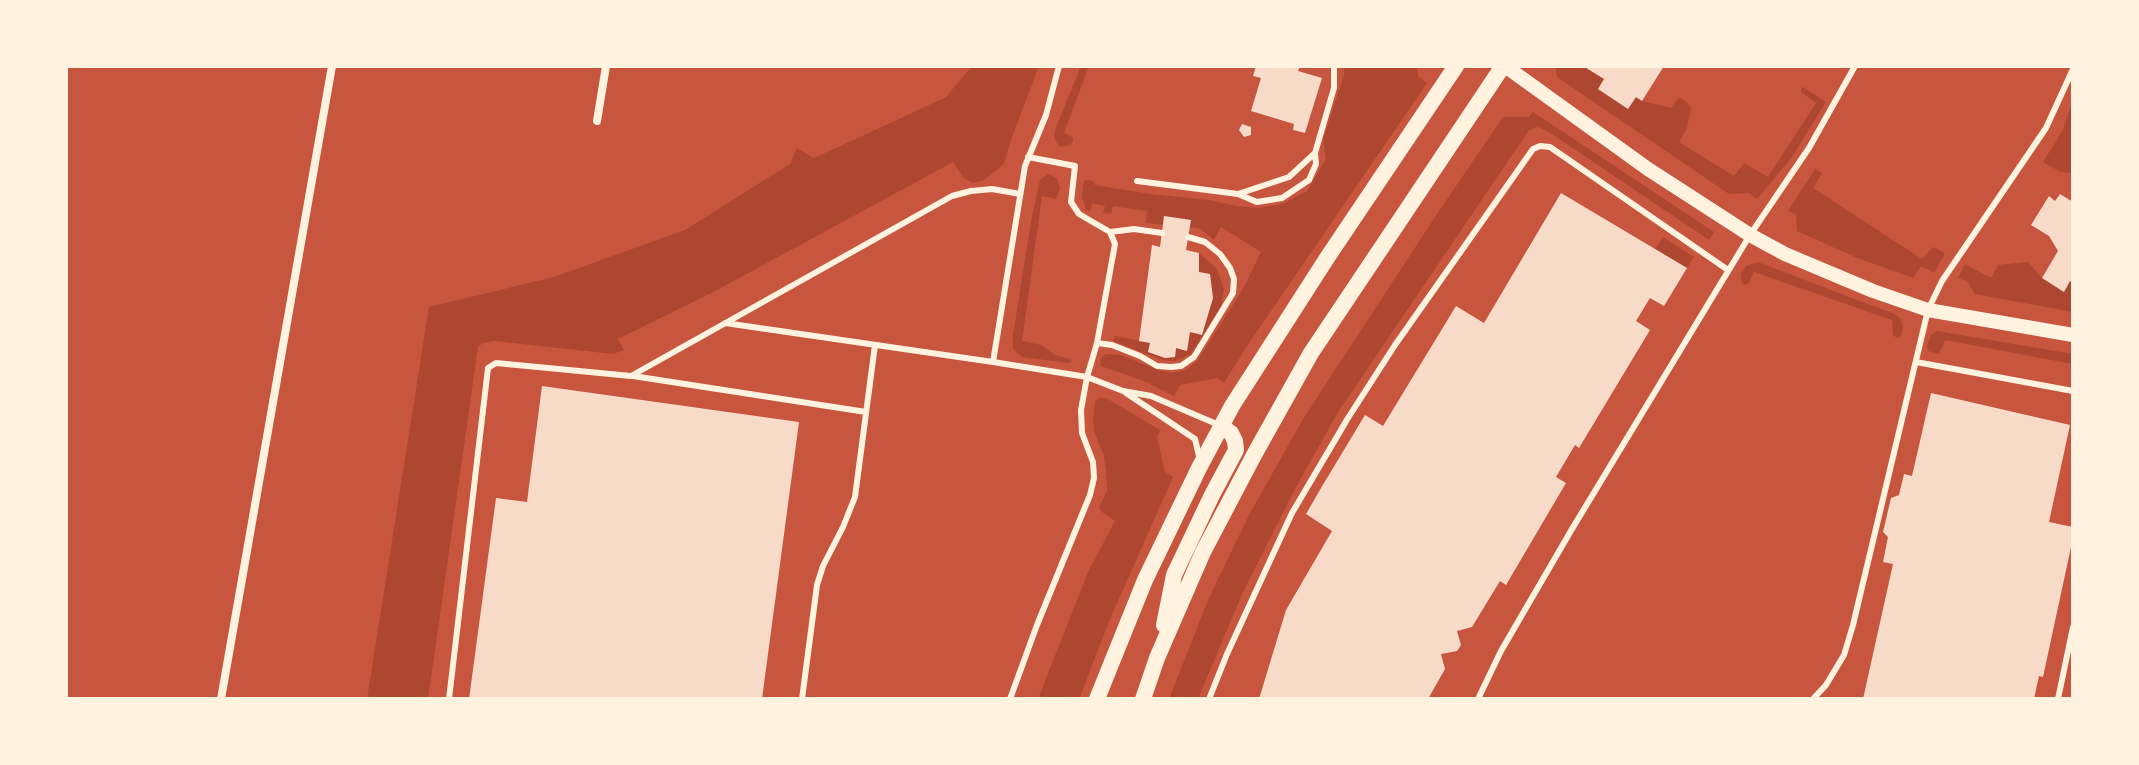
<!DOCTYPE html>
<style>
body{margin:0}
#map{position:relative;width:2139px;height:765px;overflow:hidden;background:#c8553d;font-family:Arial,sans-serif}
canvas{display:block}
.frame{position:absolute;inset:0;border:68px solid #fff3e0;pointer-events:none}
</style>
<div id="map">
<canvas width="2139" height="765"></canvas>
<div class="frame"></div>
</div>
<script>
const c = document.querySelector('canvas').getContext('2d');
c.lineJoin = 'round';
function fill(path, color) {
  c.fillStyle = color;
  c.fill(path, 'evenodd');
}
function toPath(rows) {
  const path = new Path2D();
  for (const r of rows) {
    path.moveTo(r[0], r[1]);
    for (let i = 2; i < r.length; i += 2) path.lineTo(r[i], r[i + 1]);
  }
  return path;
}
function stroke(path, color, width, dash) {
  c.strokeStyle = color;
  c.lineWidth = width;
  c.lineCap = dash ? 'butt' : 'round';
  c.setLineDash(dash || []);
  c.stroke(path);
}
fill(toPath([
 [972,66,1039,66,1011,140,1004,164,984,180,973,183,964,178,953,162,719,289,618,339,624,350,613,354,495,341,483,343,478,347,428,699,367,699,429,307,554,277,685,230,790,164,797,148,814,158,899,119,946,97],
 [1081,66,1089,66,1064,133,1073,137,1073,141,1070,145,1062,147,1058,145,1054,137,1055,130],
 [1344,66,1417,66,1418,76,1427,83,1245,349,1224,383,1217,378,1180,385,1174,396,1144,381,1101,366,1100,359,1104,355,1109,354,1121,355,1158,370,1171,373,1186,370,1197,361,1231,308,1246,283,1261,252,1221,227,1214,240,1199,228,1146,223,1147,211,1113,206,1111,214,1103,213,1105,206,1092,203,1091,211,1086,210,1082,196,1083,184,1085,180,1093,181,1095,185,1150,194,1209,200,1236,206,1258,208,1282,204,1307,191,1326,159,1323,139,1344,75],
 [1555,66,1584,66,1604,79,1598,90,1628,108,1636,97,1642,101,1671,108,1679,97,1689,104,1691,108,1687,128,1679,142,1734,176,1744,163,1768,177,1816,103,1801,92,1801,88,1803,87,1826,102,1792,157,1757,199,1749,193,1729,194,1557,77],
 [2073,99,2073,173,2061,172,2043,162,2063,130],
 [1533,112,1714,232,1709,240,1549,132,1538,127,1529,130,1338,412,1295,489,1243,592,1198,699,1169,699,1208,600,1249,515,1303,419,1437,214,1503,117,1529,117],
 [1815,169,1822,173,1813,188,1922,259,1933,247,1945,253,1934,273,1921,266,1913,278,1855,257,1797,231,1796,214,1788,211],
 [1048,174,1057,178,1060,189,1056,199,1042,196,1022,341,1041,345,1055,355,1073,360,1069,363,1022,357,1013,349,1013,335,1031,222,1040,180],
 [1663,237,1694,257,1687,268,1655,249],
 [1199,253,1217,269,1224,289,1221,306,1191,354,1175,361,1162,360,1113,341,1115,336,1150,343,1148,352,1165,358,1175,357,1176,348,1187,351,1190,332,1202,334,1213,298,1210,275,1199,272],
 [1758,262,1894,314,1900,318,1903,325,1901,336,1897,338,1893,335,1892,320,1754,272,1749,283,1744,285,1741,281,1741,274,1746,266],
 [2028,262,2042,278,2064,292,2070,281,2073,283,2073,312,1975,294,1967,281,1958,278,1965,264,1991,278,1998,265],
 [1937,331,2073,354,2073,364,1945,340,1939,354,1928,351,1927,346,1931,335],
 [1101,397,1108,399,1160,430,1157,437,1165,472,1173,477,1110,619,1079,699,1038,699,1088,572,1115,521,1102,512,1099,507,1107,491,1106,471,1104,456,1094,431,1093,420,1095,401]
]), '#ae4732');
fill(toPath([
 [1256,66,1300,66,1298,71,1322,78,1305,133,1293,130,1294,124,1251,111,1261,78,1253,76],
 [1583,66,1664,66,1642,101,1636,97,1628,109,1598,89,1604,79],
 [1242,124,1251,127,1251,135,1244,137,1239,130],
 [1561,193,1687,268,1664,306,1650,298,1636,321,1650,330,1579,448,1575,445,1556,477,1566,483,1506,585,1500,581,1472,627,1457,631,1461,645,1457,651,1441,654,1445,669,1428,699,1259,699,1286,610,1332,531,1306,514,1321,488,1365,415,1383,426,1456,306,1484,323],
 [2060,194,2073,202,2073,283,2070,281,2064,292,2042,278,2058,251,2049,236,2031,225,2049,196,2055,201],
 [1164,216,1191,220,1186,250,1199,253,1199,272,1210,274,1213,298,1202,335,1190,332,1187,351,1176,348,1175,357,1165,358,1148,352,1150,343,1139,341,1152,245,1160,247],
 [542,386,799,422,762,699,469,699,496,498,527,502],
 [1931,393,2070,425,2049,522,2073,527,2073,538,2043,677,2039,676,2034,699,1863,699,1893,564,1883,562,1888,537,1883,532,1891,498,1899,495,1904,474,1912,476]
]), '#f7dbc8');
stroke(toPath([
 [1059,66,1046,115,1025,166,993,362,1087,377,1123,391,1151,396,1219,425],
 [1137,181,1238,194,1289,177,1315,153,1334,88,1334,66],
 [1238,194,1257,202,1282,198,1309,180,1316,164,1315,153],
 [1110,232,1134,229,1162,233],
 [725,323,993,362],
 [1097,343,1112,345,1140,356,1157,366,1171,367,1181,366,1194,357,1233,293,1234,279,1230,268,1220,254,1205,242,1188,237],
 [1916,362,2073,391],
 [633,376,866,412],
 [1126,393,1195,439,1199,456],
 [449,699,488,368,496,363,631,376,952,196,971,191,992,189,1020,194],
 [802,699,817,585,823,566,843,527,855,497,875,345],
 [1010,699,1037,625,1090,495,1094,478,1093,462,1082,433,1081,410,1087,377,1097,343,1115,244,1110,232,1079,214,1071,202,1075,166,1028,157],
 [1209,699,1227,654,1292,513,1348,418,1395,345,1533,149,1540,146,1550,147,1728,270],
 [1478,699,1501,651,1572,529,1750,235,1809,148,1855,66],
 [1813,699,1826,685,1844,655,1853,625,1928,310,1942,281,2046,128,2073,69],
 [2058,699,2073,627]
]), '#fff3e0', 6);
stroke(toPath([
 [597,121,606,66],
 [221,699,332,66]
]), '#fff3e0', 8);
stroke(toPath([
 [1505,66,1648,169,1750,235,1785,254,1873,291,1928,310,2073,335]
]), '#fff3e0', 14);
stroke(toPath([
 [1164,625,1174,575,1212,495,1236,450,1235,441,1231,433,1221,426],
 [1097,699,1145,580,1199,468,1232,406,1327,258,1456,66],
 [1143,699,1157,658,1203,552,1254,455,1311,353,1503,66]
]), '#fff3e0', 16);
</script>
